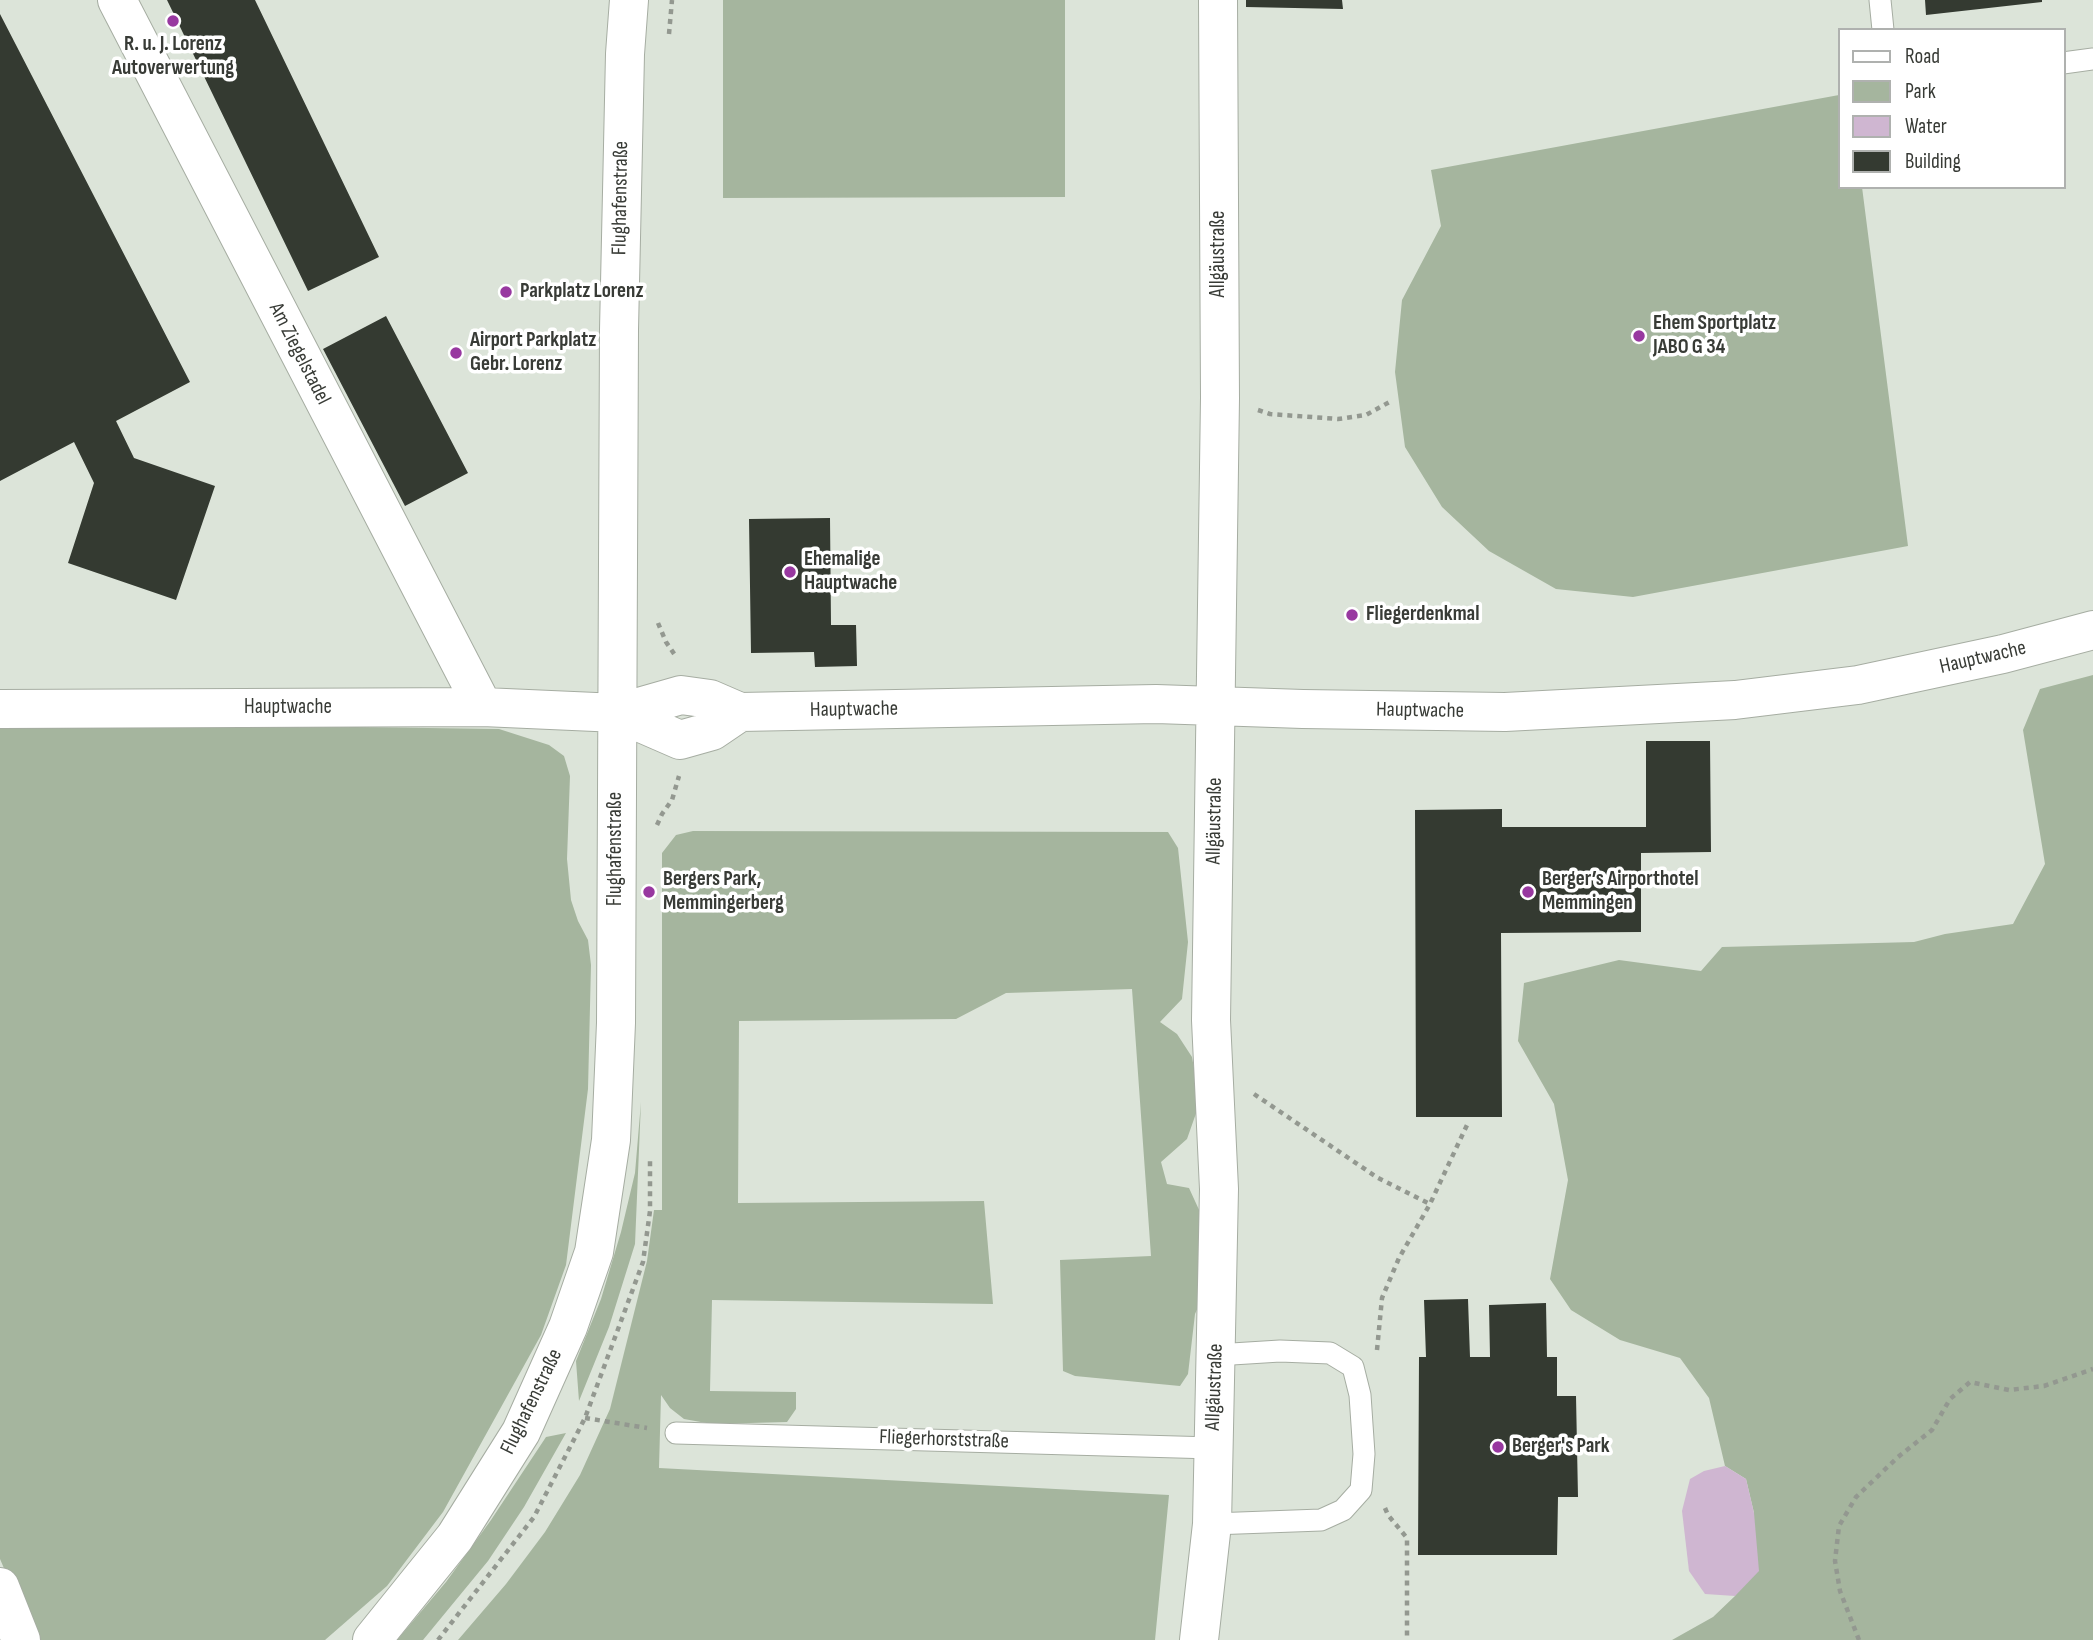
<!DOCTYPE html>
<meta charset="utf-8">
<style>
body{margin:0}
#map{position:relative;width:2093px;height:1640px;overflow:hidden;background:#dce4d9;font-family:"Sofia Sans Condensed",sans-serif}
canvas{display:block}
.legend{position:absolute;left:1838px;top:28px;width:228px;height:161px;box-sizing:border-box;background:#fff;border:2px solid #afb1af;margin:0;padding:9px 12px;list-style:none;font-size:21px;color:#383b36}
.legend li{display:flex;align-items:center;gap:14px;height:35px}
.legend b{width:35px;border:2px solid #afb1af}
</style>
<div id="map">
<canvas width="2093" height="1640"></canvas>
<ul class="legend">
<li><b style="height:9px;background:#fff"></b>Road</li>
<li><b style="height:19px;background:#a5b59e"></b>Park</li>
<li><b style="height:19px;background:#cfb6d1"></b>Water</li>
<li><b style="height:19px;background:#343a31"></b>Building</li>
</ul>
</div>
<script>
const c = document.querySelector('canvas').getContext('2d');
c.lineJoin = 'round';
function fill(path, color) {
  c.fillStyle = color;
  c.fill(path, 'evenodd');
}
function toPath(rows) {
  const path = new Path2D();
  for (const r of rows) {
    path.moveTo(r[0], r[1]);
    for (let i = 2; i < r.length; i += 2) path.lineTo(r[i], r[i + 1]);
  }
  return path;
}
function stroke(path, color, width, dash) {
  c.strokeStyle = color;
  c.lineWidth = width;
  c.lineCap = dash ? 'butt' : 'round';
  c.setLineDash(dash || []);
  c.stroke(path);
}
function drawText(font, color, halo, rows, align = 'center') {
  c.font = font + ' "Sofia Sans Condensed",sans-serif';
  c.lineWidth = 7;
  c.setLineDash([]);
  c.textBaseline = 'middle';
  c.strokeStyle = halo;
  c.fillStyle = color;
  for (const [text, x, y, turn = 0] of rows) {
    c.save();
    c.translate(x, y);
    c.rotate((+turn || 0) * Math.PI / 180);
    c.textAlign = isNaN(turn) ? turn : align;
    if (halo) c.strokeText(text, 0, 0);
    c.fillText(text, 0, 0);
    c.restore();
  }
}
fill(toPath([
 [723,0,1065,0,1065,197,723,198],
 [1839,95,1839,187,1862,187,1908,546,1633,597,1556,589,1489,551,1442,507,1405,447,1395,372,1402,300,1441,226,1431,170],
 [2093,675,2093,1640,1672,1640,1713,1617,1735,1596,1754,1513,1746,1479,1725,1466,1709,1398,1680,1358,1620,1340,1571,1310,1550,1279,1568,1180,1554,1104,1518,1041,1524,983,1619,960,1701,971,1722,947,1914,942,1945,934,2013,924,2045,864,2023,730,2040,689],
 [357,727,499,729,549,745,564,756,570,776,567,859,571,900,578,921,588,940,591,965,588,1089,566,1265,541,1335,443,1512,387,1586,325,1640,35,1640,0,1559,0,728],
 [693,831,1168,832,1178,848,1188,942,1182,999,1160,1022,1177,1034,1192,1057,1200,1102,1187,1139,1161,1162,1167,1184,1189,1188,1206,1225,1208,1285,1195,1314,1188,1374,1180,1386,1075,1376,1063,1371,1060,1260,1151,1256,1132,989,1006,993,956,1019,739,1021,738,1203,984,1201,993,1304,712,1300,710,1391,796,1392,796,1409,787,1422,712,1424,684,1419,670,1408,661,1395,659,1468,1169,1495,1155,1640,458,1640,506,1584,545,1532,580,1475,610,1409,647,1261,654,1210,662,1210,662,853,676,835],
 [641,1102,635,1244,609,1327,579,1401,576,1361,601,1299,621,1232,635,1173],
 [566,1433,524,1507,488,1561,423,1640,397,1640,446,1582,491,1520,546,1437]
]), '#a5b59e');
fill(toPath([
 [1725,1466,1746,1479,1754,1513,1759,1571,1735,1596,1705,1594,1689,1571,1682,1511,1690,1479,1704,1471]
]), '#cfb6d1');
fill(toPath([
 [167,0,255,0,379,257,308,291],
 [1246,0,1342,0,1343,9,1246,7],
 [1925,0,2042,0,2042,2,1926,15],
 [0,14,190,382,116,421,134,458,215,486,176,600,68,563,94,483,74,442,0,481],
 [386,316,468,473,405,506,323,349],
 [830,518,831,625,856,625,857,666,815,667,814,652,751,653,749,519],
 [1646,741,1710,741,1711,852,1641,853,1641,932,1501,933,1502,1117,1416,1117,1415,810,1502,809,1502,827,1646,827],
 [1468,1299,1470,1357,1490,1357,1489,1305,1546,1303,1547,1357,1557,1357,1557,1396,1576,1396,1578,1497,1558,1497,1557,1555,1418,1555,1419,1357,1426,1357,1424,1300]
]), '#343a31');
const service = toPath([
 [1880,0,1883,30],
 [2063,63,2093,59],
 [676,1433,1213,1448],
 [1212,1524,1321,1520,1343,1510,1361,1490,1364,1454,1360,1395,1353,1367,1330,1353,1280,1351,1216,1355]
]);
const minor = toPath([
 [117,0,483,707],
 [0,709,483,707,618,713,681,695,710,699,740,712,1156,704,1303,709,1505,712,1735,700,1858,685,2003,654,2093,630],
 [618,713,680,740,712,731,740,712],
 [372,1640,455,1537,521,1432,568,1327,594,1252,611,1140,616,1023,619,330,625,54,629,0],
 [1199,1640,1212,1524,1219,1189,1211,1020,1220,398,1218,0]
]);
const tertiary = toPath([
 [0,1587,21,1640]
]);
stroke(service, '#a6ada2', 23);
stroke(minor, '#a6ada2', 40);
stroke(tertiary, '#a6ada2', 40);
stroke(toPath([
 [669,34,672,0],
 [1258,410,1270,414,1338,419,1366,415,1393,400],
 [658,623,666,642,677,658],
 [657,825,662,814,672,800,679,776],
 [1254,1094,1378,1178,1430,1204],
 [1377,1350,1382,1298,1399,1258,1430,1204,1467,1125],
 [585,1418,647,1428],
 [1385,1508,1388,1515,1407,1538,1407,1640],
 [438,1640,534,1517,585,1418,643,1262,650,1211,650,1158],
 [1859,1640,1840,1591,1835,1561,1839,1526,1856,1497,1898,1457,1932,1430,1950,1399,1970,1382,2009,1390,2044,1386,2093,1369]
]), '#939890', 4.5, [5, 5]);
stroke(service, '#fff', 21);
stroke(minor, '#fff', 38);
stroke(tertiary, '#fff', 38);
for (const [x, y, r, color] of [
 [173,21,7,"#9838a0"],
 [506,292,7,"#9838a0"],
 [1639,336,7,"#9838a0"],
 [456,353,7,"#9838a0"],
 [790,572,7,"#9838a0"],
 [1352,615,7,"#9838a0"],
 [649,892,7,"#9838a0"],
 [1528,892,7,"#9838a0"],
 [1498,1447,7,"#9838a0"]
]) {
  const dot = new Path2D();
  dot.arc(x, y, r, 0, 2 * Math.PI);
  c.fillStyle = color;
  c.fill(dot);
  stroke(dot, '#fff', 2.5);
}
drawText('bold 21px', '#383b36', '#fff', [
 ["R. u. J. Lorenz",173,45,"center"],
 ["Autoverwertung",173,69,"center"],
 ["Parkplatz Lorenz",520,292],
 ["Ehem Sportplatz",1653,324],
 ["JABO G 34",1653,348],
 ["Airport Parkplatz",470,341],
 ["Gebr. Lorenz",470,365],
 ["Ehemalige",804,560],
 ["Hauptwache",804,584],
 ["Fliegerdenkmal",1366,615],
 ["Bergers Park,",663,880],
 ["Memmingerberg",663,904],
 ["Berger’s Airporthotel",1542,880],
 ["Memmingen",1542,904],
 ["Berger's Park",1512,1447]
], 'left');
drawText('21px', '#383b36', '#fff', [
 ["Flughafenstraße",621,198,-89],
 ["Allgäustraße",1219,254,-90],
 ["Am Ziegelstadel",299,354,63],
 ["Hauptwache",1983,658,-13],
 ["Hauptwache",288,708],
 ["Hauptwache",854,710,-1],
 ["Hauptwache",1420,711,1],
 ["Allgäustraße",1215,821,-89],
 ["Flughafenstraße",616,849,-90],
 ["Allgäustraße",1215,1387,-88],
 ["Flughafenstraße",532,1402,-64],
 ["Fliegerhorststraße",944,1440,2]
]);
</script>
